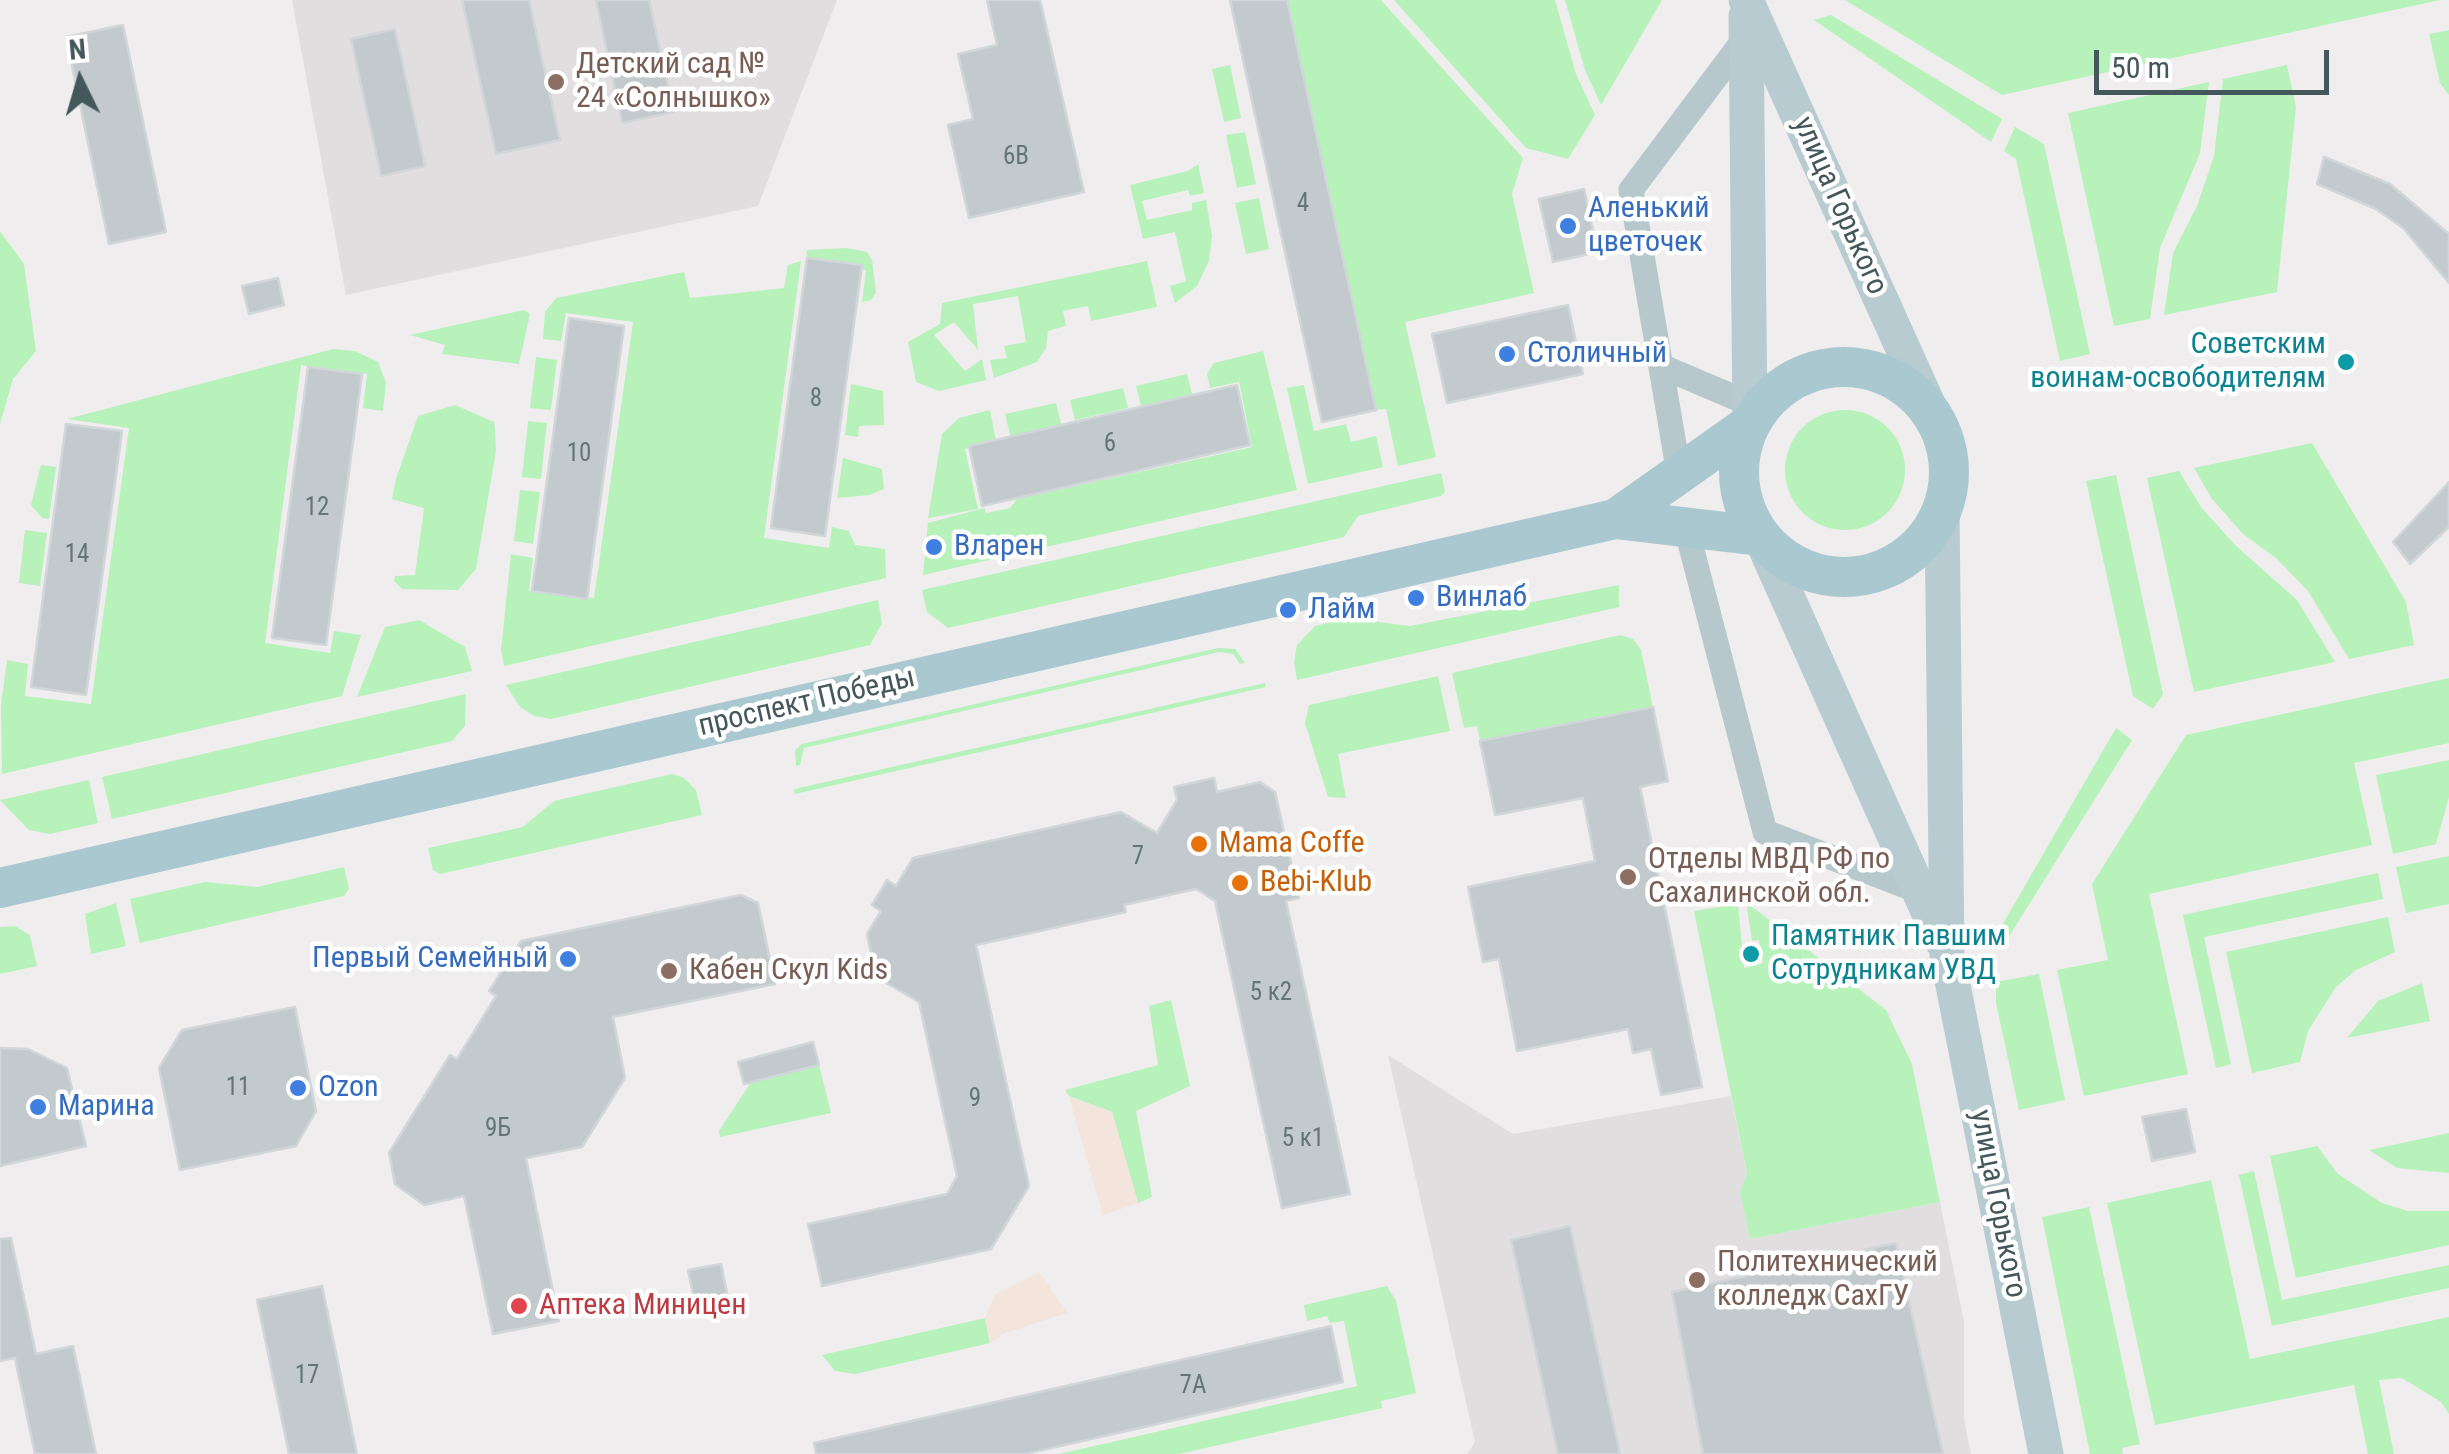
<!DOCTYPE html>
<meta charset="utf-8">
<style>
body{margin:0}
#map{position:relative;width:2449px;height:1454px;overflow:hidden;background:#f0edee;font-family:"Roboto Condensed",sans-serif}
canvas{display:block}
.north{position:absolute;left:30px;top:30px;width:100px;height:100px;-webkit-text-stroke:8px #fff;paint-order:stroke;rotate:355deg;font-size:28px;font-weight:700;line-height:40px;text-align:center;color:#44585c}
.north::after{content:'';display:block;margin:auto;width:35px;height:45px;background:#44585c;clip-path:polygon(50% 0,100% 100%,50% 72%,0 100%)}
.scale{position:absolute;left:2094px;top:50px;width:235px;height:45px;box-sizing:border-box;border:5px solid #44585c;border-top:0;padding-left:12px;font-size:30px;line-height:35px;white-space:nowrap;color:#44585c;-webkit-text-stroke:8px #fff;paint-order:stroke}
</style>
<div id="map">
<canvas width="2449" height="1454"></canvas>
<div class="north">N</div>
<div class="scale">50 m</div>
</div>
<script>
const c = document.querySelector('canvas').getContext('2d');
c.lineJoin = 'round';
function fill(path, color) {
  c.fillStyle = color;
  c.fill(path, 'evenodd');
}
function toPath(rows) {
  const path = new Path2D();
  for (const r of rows) {
    if (r.length === 3) {
      path.moveTo(r[0] + r[2], r[1]);
      path.arc(r[0], r[1], r[2], 0, 2 * Math.PI);
      continue;
    }
    path.moveTo(r[0], r[1]);
    for (let i = 2; i < r.length; i += 2) path.lineTo(r[i], r[i + 1]);
  }
  return path;
}
function stroke(path, color, width, dash) {
  c.strokeStyle = color;
  c.lineWidth = width;
  c.lineCap = dash ? 'butt' : 'round';
  c.setLineDash(dash || []);
  c.stroke(path);
}
function drawText(font, color, halo, rows, align = 'center') {
  c.font = font + ' "Roboto Condensed",sans-serif';
  c.lineWidth = 9;
  c.setLineDash([]);
  c.textBaseline = 'middle';
  c.strokeStyle = halo;
  c.fillStyle = color;
  for (const [text, x, y, turn = 0] of rows) {
    c.save();
    c.translate(x, y);
    c.rotate((+turn || 0) * Math.PI / 180);
    c.textAlign = isNaN(turn) ? turn : align;
    if (halo) c.strokeText(text, 0, 0);
    c.fillText(text, 0, 0);
    c.restore();
  }
}
fill(toPath([
 [292,0,837,0,758,206,346,295],
 [1388,1055,1513,1134,1731,1096,1747,1174,1741,1192,1750,1239,1940,1202,1964,1322,1964,1419,1971,1454,1467,1454,1475,1442]
]), '#e1dee0');
fill(toPath([
 [1287,0,1381,0,1523,158,1512,194,1534,293,1405,322,1436,457,1398,466,1386,409,1376,410],
 [1394,0,1555,0,1576,74,1595,115,1568,159,1526,148],
 [1565,0,1662,0,1601,105,1585,70],
 [1845,0,2440,0,2002,95],
 [1831,15,2002,119,1991,142,1814,20],
 [2449,30,2449,95,2440,83,2429,34],
 [1230,65,1241,118,1224,122,1212,69],
 [2287,65,2296,107,2277,292,2164,315,2173,253,2197,206,2214,156,2223,79],
 [2209,82,2200,153,2160,248,2150,319,2114,326,2068,113],
 [2015,127,2044,144,2090,354,2060,361,2016,159,2004,151],
 [1245,132,1256,184,1237,188,1226,135],
 [1198,164,1204,193,1190,196,1188,190,1142,201,1147,220,1192,210,1192,203,1206,200,1212,236,1209,261,1197,286,1175,303,1170,286,1186,281,1175,232,1143,239,1130,185,1188,171],
 [1259,198,1269,249,1246,254,1235,203],
 [0,231,24,264,36,351,13,379,0,424],
 [846,248,867,252,872,260,876,293,871,300,862,302,866,270,806,262,807,250],
 [801,261,764,538,829,548,832,527,849,531,855,545,885,549,886,578,504,666,501,650,511,554,533,558,529,591,594,598,633,322,566,313,561,341,543,339,545,312,556,298,684,272,690,298,784,288,788,265],
 [1147,261,1157,307,1091,321,1088,306,1063,311,1066,326,1048,331,1046,348,1037,362,994,378,990,360,1007,358,1004,346,1026,342,1018,296,973,304,978,350,954,322,934,335,965,371,982,359,986,380,939,391,916,382,908,342,940,324,942,303],
 [524,310,530,314,519,364,442,354,445,345,410,335],
 [333,349,355,351,378,362,386,383,383,411,363,408,367,374,301,365,265,643,330,653,334,631,361,635,342,696,2,774,1,705,7,660,28,664,25,696,91,704,129,428,67,419],
 [1263,351,1297,490,923,575,928,523,984,508,986,513,1010,508,1017,499,1252,447,1239,382,1210,388,1207,374,1214,363],
 [536,357,557,360,551,410,530,408],
 [1187,374,1192,394,1141,406,1136,386],
 [851,384,883,391,884,425,859,426,858,437,845,435],
 [1304,385,1314,431,1346,424,1351,442,1376,436,1383,467,1308,484,1287,388],
 [1123,388,1128,408,1075,420,1070,400],
 [1056,403,1062,427,1011,439,1005,414],
 [455,405,494,422,495,428,496,451,476,569,458,590,402,589,394,581,395,576,415,575,424,508,392,499,396,479,418,416],
 [1845,470,60],
 [990,410,996,441,965,449,978,509,928,518,942,434,959,418],
 [528,421,547,423,541,479,522,477],
 [2312,443,2406,602,2414,645,2349,659,2308,591,2276,558,2243,534,2212,499,2194,468],
 [843,458,882,469,884,489,869,495,837,498],
 [41,465,56,467,49,519,42,518,31,505],
 [2179,471,2201,507,2234,544,2297,600,2335,662,2194,692,2147,478],
 [1441,473,1445,492,1441,496,1358,516,1344,537,948,628,927,612,922,590],
 [2116,475,2163,694,2153,709,2133,696,2086,481],
 [520,490,540,492,533,544,514,541],
 [25,530,47,533,40,586,19,583],
 [1619,585,1619,607,1297,680,1294,662,1297,645,1315,626,1348,618,1410,626],
 [878,600,882,623,870,645,551,719,534,716,520,707,506,685],
 [419,620,465,647,472,671,357,697,385,627],
 [1620,635,1633,639,1641,650,1653,707,1480,741,1477,726,1464,728,1452,673],
 [1218,648,1235,649,1245,663,1240,664,1233,654,1219,652,804,748,800,765,796,766,795,750,802,744],
 [1438,676,1450,731,1338,754,1346,798,1328,797,1305,723,1309,705],
 [2449,678,2449,743,2354,763,2372,845,2149,894,2188,1074,2084,1096,2057,970,2108,960,2092,884,2186,735],
 [1265,683,1266,687,795,794,794,789],
 [466,694,465,726,452,741,112,819,102,777],
 [2116,728,2132,740,2008,938,1993,941],
 [2449,760,2449,797,2436,844,2393,854,2376,775],
 [672,774,684,778,696,790,702,815,440,874,433,870,428,848,523,827,554,801],
 [89,780,98,823,50,834,29,830,0,800],
 [2449,856,2449,904,2406,913,2396,867],
 [344,867,349,889,344,896,140,943,130,899,205,882,257,887],
 [2378,873,2383,899,2204,937,2231,1064,2216,1068,2183,915],
 [1746,902,1886,1010,1912,1064,1940,1202,1750,1239,1740,1192,1747,1173,1694,911,1738,904,1744,968,1763,963,1759,940,1752,941],
 [116,903,126,946,91,954,85,914],
 [2388,917,2395,952,2356,970,2336,987,2308,1031,2300,1062,2252,1073,2226,952],
 [15,926,30,935,37,966,0,974,0,927],
 [2039,974,2065,1100,2019,1110,1996,1003,1996,982],
 [2422,983,2430,1021,2347,1038,2378,1001],
 [1171,1000,1190,1086,1136,1111,1152,1197,1138,1203,1112,1112,1069,1096,1065,1090,1158,1065,1149,1006],
 [783,1050,789,1072,819,1065,831,1113,720,1137,719,1131,770,1053],
 [2449,1133,2449,1173,2397,1168,2369,1150],
 [2317,1146,2338,1174,2382,1203,2408,1211,2449,1211,2449,1245,2296,1278,2270,1156],
 [2254,1171,2282,1300,2449,1265,2449,1288,2272,1326,2239,1175],
 [2211,1180,2250,1359,2449,1317,2449,1414,2441,1402,2402,1378,2379,1380,2394,1454,2368,1454,2354,1385,2155,1425,2107,1203],
 [2089,1207,2140,1444,2122,1448,2123,1454,2090,1454,2042,1217],
 [1387,1286,1396,1301,1416,1393,1381,1401,1382,1408,1179,1454,1059,1454,1357,1386,1344,1321,1330,1323,1327,1316,1307,1321,1304,1305],
 [985,1318,990,1343,855,1374,835,1371,822,1355]
]), '#b7f2bb');
fill(toPath([
 [1069,1097,1112,1112,1138,1203,1103,1215],
 [1039,1272,1067,1313,1005,1333,990,1343,985,1318,995,1294]
]), '#f3e4dc');
const building = toPath([
 [462,0,529,0,560,140,496,154,462,0],
 [596,0,649,0,674,112,622,123,596,0],
 [987,0,1040,0,1084,192,969,218,948,125,973,119,958,54,997,45,987,0],
 [1230,0,1287,0,1376,410,1322,422,1230,0],
 [123,25,166,232,109,244,66,37,123,25],
 [395,29,425,166,381,176,351,39,395,29],
 [2324,157,2390,184,2449,234,2449,283,2403,228,2376,209,2317,184,2324,157],
 [1584,189,1598,252,1553,262,1539,199,1584,189],
 [807,258,862,265,825,536,771,528,807,258],
 [278,278,284,305,249,314,242,286,278,278],
 [1568,305,1583,374,1447,403,1432,334,1568,305],
 [569,318,624,326,587,599,532,591,569,318],
 [308,367,362,374,326,645,272,638,308,367],
 [1237,385,1250,445,982,506,969,446,1237,385],
 [66,424,122,431,86,695,31,687,66,424],
 [2449,482,2449,527,2410,564,2393,542,2449,482],
 [1653,707,1668,781,1640,787,1702,1087,1661,1095,1651,1049,1633,1053,1628,1029,1517,1051,1499,959,1483,962,1468,887,1595,861,1583,798,1495,815,1480,741,1653,707],
 [1214,778,1217,792,1260,782,1275,792,1299,898,1286,901,1350,1194,1282,1208,1215,901,1196,889,1124,905,1126,912,976,945,1029,1186,991,1249,822,1286,808,1224,947,1194,957,1176,919,1002,876,977,867,934,881,911,872,905,887,880,896,886,913,858,1121,812,1157,833,1177,800,1174,787,1214,778],
 [741,895,758,903,775,984,613,1017,625,1078,582,1147,526,1158,559,1321,493,1334,464,1196,424,1205,395,1184,389,1153,450,1055,457,1059,496,996,489,991,521,941,741,895],
 [295,1007,316,1111,296,1146,180,1170,159,1068,182,1030,295,1007],
 [813,1042,819,1065,744,1084,738,1062,813,1042],
 [0,1048,28,1049,67,1068,86,1146,0,1166,0,1048],
 [2186,1109,2195,1152,2152,1161,2142,1117,2186,1109],
 [1570,1226,1604,1380,1620,1454,1558,1454,1511,1240,1570,1226],
 [11,1238,36,1354,73,1346,96,1454,35,1454,15,1358,0,1361,0,1239,11,1238],
 [1896,1243,1943,1454,1703,1454,1672,1292,1896,1243],
 [721,1264,728,1298,695,1304,688,1270,721,1264],
 [322,1286,357,1454,289,1454,257,1300,322,1286],
 [1331,1326,1343,1382,1025,1454,816,1454,814,1443,1331,1326]
]);
fill(building, '#c3cacd');
stroke(building, '#d0d6d9', 2.5);
stroke(toPath([
 [1663,367,1750,404],
 [1679,474,1631,190,1746,37],
 [1686,527,1765,832,1919,891]
]), '#b7c8cc', 25);
stroke(toPath([
 [1746,0,1932,413],
 [1746,16,1750,424],
 [1942,511,1947,955,2046,1454],
 [1760,536,1941,940]
]), '#b7cbd1', 35);
stroke(toPath([
 [1844,472,105],
 [1615,519,1750,424],
 [0,888,1615,519,1760,536]
]), '#aac8cf', 40);
for (const [x, y, r, color] of [
 [556,82,10,"#8d6e63"],
 [1568,226,10,"#3f7fe0"],
 [1507,354,10,"#3f7fe0"],
 [2346,362,10,"#0f9aa8"],
 [934,547,10,"#3f7fe0"],
 [1416,598,10,"#3f7fe0"],
 [1288,610,10,"#3f7fe0"],
 [1199,844,10,"#e8710a"],
 [1628,877,10,"#8d6e63"],
 [1240,883,10,"#e8710a"],
 [1751,954,10,"#0f9aa8"],
 [568,959,10,"#3f7fe0"],
 [669,971,10,"#8d6e63"],
 [298,1088,10,"#3f7fe0"],
 [38,1107,10,"#3f7fe0"],
 [1697,1280,10,"#8d6e63"],
 [519,1306,10,"#e0444e"]
]) {
  const dot = new Path2D();
  dot.arc(x, y, r, 0, 2 * Math.PI);
  c.fillStyle = color;
  c.fill(dot);
  stroke(dot, '#fff', 4);
}
drawText('25px', '#647478', null, [
 ["6В",1016,158],
 ["4",1303,205],
 ["8",816,400],
 ["6",1110,445],
 ["10",579,455],
 ["12",317,509],
 ["14",77,556],
 ["7",1138,858],
 ["5 к2",1271,994],
 ["11",238,1089],
 ["9",975,1100],
 ["9Б",498,1130],
 ["5 к1",1303,1140],
 ["17",307,1377],
 ["7А",1193,1387]
]);
drawText('30px', '#785e54', '#fff', [
 ["Детский сад №",576,65],
 ["24 «Солнышко»",576,99],
 ["Отделы МВД РФ по",1648,860],
 ["Сахалинской обл.",1648,894],
 ["Кабен Скул Kids",689,971],
 ["Политехнический",1717,1263],
 ["колледж СахГУ",1717,1297]
], 'left');
drawText('30px', '#44585c', '#fff', [
 ["улица Горького",1839,206,66],
 ["проспект Победы",807,703,-13],
 ["улица Горького",1997,1204,79]
]);
drawText('30px', '#366cbe', '#fff', [
 ["Аленький",1588,209],
 ["цветочек",1588,243],
 ["Столичный",1527,354],
 ["Вларен",954,547],
 ["Винлаб",1436,598],
 ["Лайм",1308,610],
 ["Первый Семейный",548,959,"right"],
 ["Ozon",318,1088],
 ["Марина",58,1107]
], 'left');
drawText('30px', '#0d838f', '#fff', [
 ["Советским",2326,345],
 ["воинам-освободителям",2326,379],
 ["Памятник Павшим",1771,937,"left"],
 ["Сотрудникам УВД",1771,971,"left"]
], 'right');
drawText('30px', '#c56008', '#fff', [
 ["Mama Coffe",1219,844],
 ["Bebi-Klub",1260,883]
], 'left');
drawText('30px', '#be3a42', '#fff', [
 ["Аптека Миницен",539,1306]
], 'left');
</script>
